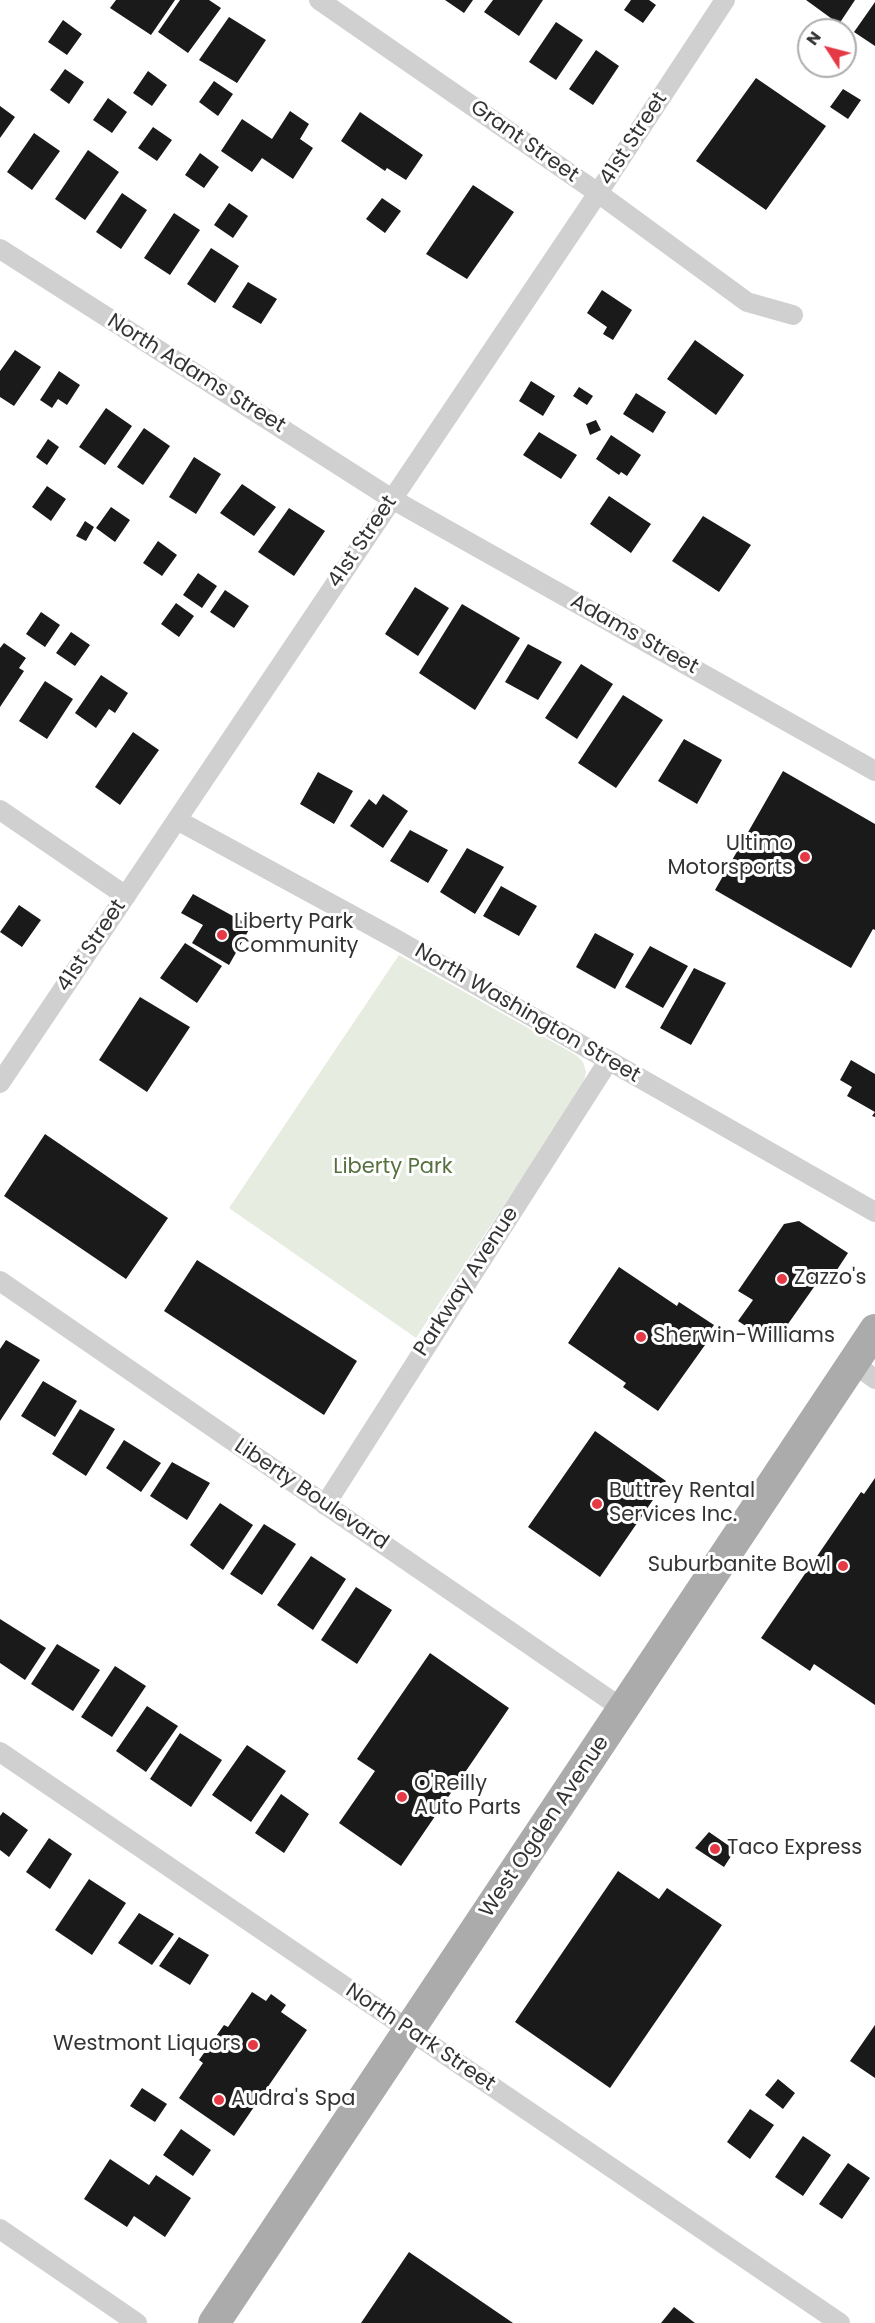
<!DOCTYPE html>
<style>
body{margin:0}
#map{position:relative;width:875px;height:2323px;overflow:hidden;background:#fff;font-family:Poppins,sans-serif}
canvas{display:block}
.north{position:absolute;left:797px;top:18px;width:60px;height:60px;box-sizing:border-box;background:#fff;border:2px solid #adadad;border-radius:50%;rotate:306deg;font-size:16px;font-weight:700;line-height:24px;text-align:center;color:#333}
.north::after{content:'';display:block;margin:auto;width:21px;height:27px;background:#e63946;clip-path:polygon(50% 0,100% 100%,50% 72%,0 100%)}
</style>
<div id="map">
<canvas width="875" height="2323"></canvas>
<div class="north">N</div>
</div>
<script>
const c = document.querySelector('canvas').getContext('2d');
c.lineJoin = 'round';
function fill(path, color) {
  c.fillStyle = color;
  c.fill(path, 'evenodd');
}
function toPath(rows) {
  const path = new Path2D();
  for (const r of rows) {
    path.moveTo(r[0], r[1]);
    for (let i = 2; i < r.length; i += 2) path.lineTo(r[i], r[i + 1]);
  }
  return path;
}
function stroke(path, color, width, dash) {
  c.strokeStyle = color;
  c.lineWidth = width;
  c.lineCap = dash ? 'butt' : 'round';
  c.setLineDash(dash || []);
  c.stroke(path);
}
function drawText(font, color, halo, rows, align = 'center') {
  c.font = font + ' Poppins,sans-serif';
  c.lineWidth = 6;
  c.setLineDash([]);
  c.textBaseline = 'middle';
  c.strokeStyle = halo;
  c.fillStyle = color;
  for (const [text, x, y, turn = 0] of rows) {
    c.save();
    c.translate(x, y);
    c.rotate((+turn || 0) * Math.PI / 180);
    c.textAlign = isNaN(turn) ? turn : align;
    if (halo) c.strokeText(text, 0, 0);
    c.fillText(text, 0, 0);
    c.restore();
  }
}
fill(toPath([
 [399,955,576,1055,583,1062,586,1072,583,1086,416,1338,229,1208]
]), '#e6ecdf');
fill(toPath([
 [116,0,175,0,151,35,110,8],
 [180,0,209,0,221,8,188,53,158,32],
 [445,0,473,0,464,13],
 [493,0,543,0,519,36,484,12],
 [631,0,649,0,656,5,643,23,624,10],
 [806,0,855,0,839,24],
 [875,2,875,46,854,32],
 [229,17,266,40,237,83,199,60],
 [63,20,82,34,67,55,48,42],
 [556,22,583,40,556,80,529,62],
 [596,50,619,66,593,105,569,89],
 [65,69,84,82,69,104,50,90],
 [148,71,167,85,152,106,133,93],
 [756,78,826,126,766,210,696,161],
 [214,81,233,94,218,116,199,102],
 [843,89,861,100,848,119,830,107],
 [108,98,127,112,112,133,93,120],
 [0,106,15,117,0,138],
 [290,111,309,124,300,139,313,148,293,179,262,158,252,172,221,151,242,119,272,139],
 [360,112,423,155,406,180,387,168,385,171,341,141],
 [153,127,172,140,157,161,138,148],
 [34,133,60,151,32,190,7,172],
 [88,150,119,172,85,220,55,199],
 [200,153,219,167,204,188,185,175],
 [473,185,514,212,467,279,426,254],
 [122,193,147,210,121,249,96,232],
 [382,198,401,211,385,233,366,219],
 [229,203,248,216,233,238,214,225],
 [174,213,200,230,170,275,144,258],
 [211,248,239,266,215,303,187,284],
 [248,282,277,299,261,324,232,307],
 [602,290,632,310,613,340,603,334,607,327,587,313],
 [695,340,744,375,716,415,667,379],
 [15,350,41,367,14,406,0,397,0,371],
 [59,371,80,385,67,405,58,399,52,408,40,400],
 [531,381,555,396,543,416,519,401],
 [579,387,593,396,587,405,573,396],
 [636,393,666,412,653,433,623,414],
 [106,408,132,426,105,465,79,447],
 [596,420,601,430,590,435,586,424],
 [144,428,170,446,143,485,117,467],
 [539,432,577,455,561,479,523,455],
 [611,435,641,455,627,476,621,472,619,475,596,459],
 [48,439,59,447,47,465,36,457],
 [194,457,221,474,196,514,169,497],
 [242,484,276,507,254,536,220,513],
 [47,486,66,499,51,521,32,507],
 [609,496,651,524,631,553,590,524],
 [111,507,130,520,115,542,96,528],
 [289,508,325,531,294,576,258,552],
 [703,516,751,545,719,592,672,561],
 [85,521,94,527,86,541,76,536],
 [158,541,177,555,162,576,143,563],
 [198,573,217,586,202,608,183,595],
 [415,587,449,608,418,656,385,634],
 [225,590,249,606,234,628,210,612],
 [176,603,194,616,179,637,161,624],
 [462,604,520,638,475,710,419,673],
 [41,612,60,625,45,647,26,634],
 [71,632,90,645,75,666,56,653],
 [4,643,26,658,19,668,24,671,0,707,0,648],
 [528,644,562,662,538,700,505,682],
 [581,664,613,684,577,739,545,718],
 [101,675,128,693,115,713,109,709,96,728,75,713],
 [45,681,73,699,47,739,19,721],
 [623,695,663,720,616,788,578,763],
 [133,732,159,750,120,805,95,787],
 [684,739,722,760,697,804,658,781],
 [783,771,875,824,875,930,873,929,851,968,715,890],
 [318,772,353,791,334,824,300,804],
 [383,794,408,811,383,848,350,826,369,799,376,805],
 [410,830,448,850,428,883,390,861],
 [467,848,504,867,475,914,440,892],
 [501,886,537,906,519,936,483,916],
 [193,894,251,926,229,965,192,943,203,925,181,913],
 [19,905,41,920,22,947,0,932],
 [595,933,634,954,615,989,576,967],
 [185,943,222,966,197,1003,160,978],
 [650,946,688,966,663,1008,625,987],
 [694,968,726,983,691,1045,660,1028],
 [140,997,190,1027,147,1092,99,1060],
 [851,1060,875,1074,875,1117,872,1116,875,1112,847,1096,852,1087,840,1080],
 [45,1134,168,1218,126,1279,4,1196],
 [799,1221,848,1253,829,1282,821,1277,776,1341,764,1338,738,1321,753,1300,738,1291,784,1224],
 [197,1260,357,1361,324,1415,164,1311],
 [619,1267,677,1306,679,1302,714,1325,711,1329,715,1331,658,1411,623,1387,626,1383,568,1343],
 [6,1340,40,1360,0,1421,0,1349],
 [43,1381,77,1401,55,1437,21,1416],
 [80,1409,115,1429,86,1476,52,1454],
 [595,1431,666,1481,600,1577,528,1527],
 [124,1440,161,1463,141,1492,106,1468],
 [172,1462,210,1483,187,1520,150,1496],
 [875,1478,875,1705,814,1664,810,1671,761,1638,861,1492,864,1494],
 [220,1503,253,1525,223,1570,190,1545],
 [264,1524,296,1544,262,1595,230,1574],
 [311,1556,346,1579,313,1630,277,1605],
 [356,1587,392,1610,357,1664,321,1640],
 [0,1619,46,1648,25,1680,0,1663],
 [57,1644,100,1670,73,1711,31,1684],
 [430,1653,509,1708,401,1866,339,1823,375,1771,357,1759],
 [115,1666,146,1686,112,1737,81,1717],
 [147,1706,178,1726,146,1772,116,1751],
 [180,1733,222,1760,191,1807,150,1779],
 [247,1745,286,1771,251,1822,212,1795],
 [281,1794,309,1814,284,1853,255,1833],
 [3,1812,28,1830,9,1857,0,1850,0,1816],
 [709,1832,735,1850,724,1867,695,1848],
 [49,1838,72,1854,50,1889,26,1872],
 [618,1871,659,1899,667,1888,722,1925,610,2088,515,2022],
 [89,1879,126,1903,92,1955,55,1930],
 [139,1913,174,1934,152,1965,118,1943],
 [179,1937,209,1955,190,1985,159,1966],
 [252,1992,266,2001,271,1994,286,2005,281,2012,307,2030,234,2136,179,2098,203,2063,199,2060,224,2025,228,2027],
 [875,2025,875,2078,850,2061],
 [778,2079,795,2093,783,2109,765,2095],
 [142,2088,167,2104,155,2122,130,2106],
 [750,2109,774,2125,750,2159,727,2142],
 [181,2129,211,2150,193,2176,163,2155],
 [803,2136,831,2155,803,2196,775,2177],
 [110,2159,149,2185,156,2175,191,2198,165,2237,134,2216,127,2227,84,2199],
 [848,2163,870,2178,842,2219,819,2204],
 [409,2252,513,2323,361,2323],
 [674,2307,695,2323,661,2323]
]), '#1a1a1a');
stroke(toPath([
 [319,0,598,193,747,302,793,315],
 [0,249,392,499,875,771],
 [0,810,126,896],
 [177,820,392,937,875,1212],
 [0,1083,598,193,725,0],
 [0,1281,623,1709],
 [853,1363,875,1379],
 [325,1505,609,1060],
 [0,1752,840,2323],
 [0,2229,137,2323]
]), '#d0d0d0', 20);
stroke(toPath([
 [214,2323,875,1330]
]), '#ababab', 32);
for (const [x, y, r, color] of [
 [805,857,6,"#e63946"],
 [222,935,6,"#e63946"],
 [782,1279,6,"#e63946"],
 [641,1337,6,"#e63946"],
 [597,1504,6,"#e63946"],
 [843,1566,6,"#e63946"],
 [402,1797,6,"#e63946"],
 [715,1849,6,"#e63946"],
 [253,2045,6,"#e63946"],
 [219,2100,6,"#e63946"]
]) {
  const dot = new Path2D();
  dot.arc(x, y, r, 0, 2 * Math.PI);
  c.fillStyle = color;
  c.fill(dot);
  stroke(dot, '#fff', 2);
}
drawText('21px', '#333', '#fff', [
 ["41st Street",634,139,-57],
 ["Grant Street",524,142,35],
 ["North Adams Street",196,374,32],
 ["41st Street",363,542,-56],
 ["Adams Street",634,635,29],
 ["41st Street",92,946,-56],
 ["North Washington Street",527,1014,30],
 ["Parkway Avenue",467,1282,-57],
 ["Liberty Boulevard",311,1495,34],
 ["West Ogden Avenue",545,1827,-56],
 ["North Park Street",420,2038,34]
]);
drawText('21px', '#333', '#fff', [
 ["Ultimo",793,845,"right"],
 ["Motorsports",793,869,"right"],
 ["Liberty Park",234,923],
 ["Community",234,947],
 ["Zazzo's",794,1279],
 ["Sherwin-Williams",653,1337],
 ["Buttrey Rental",609,1492],
 ["Services Inc.",609,1516],
 ["Suburbanite Bowl",831,1566,"right"],
 ["O'Reilly",414,1785],
 ["Auto Parts",414,1809],
 ["Taco Express",727,1849],
 ["Westmont Liquors",241,2045,"right"],
 ["Audra's Spa",231,2100]
], 'left');
drawText('21px', '#56703f', '#fff', [
 ["Liberty Park",393,1168]
]);
</script>
